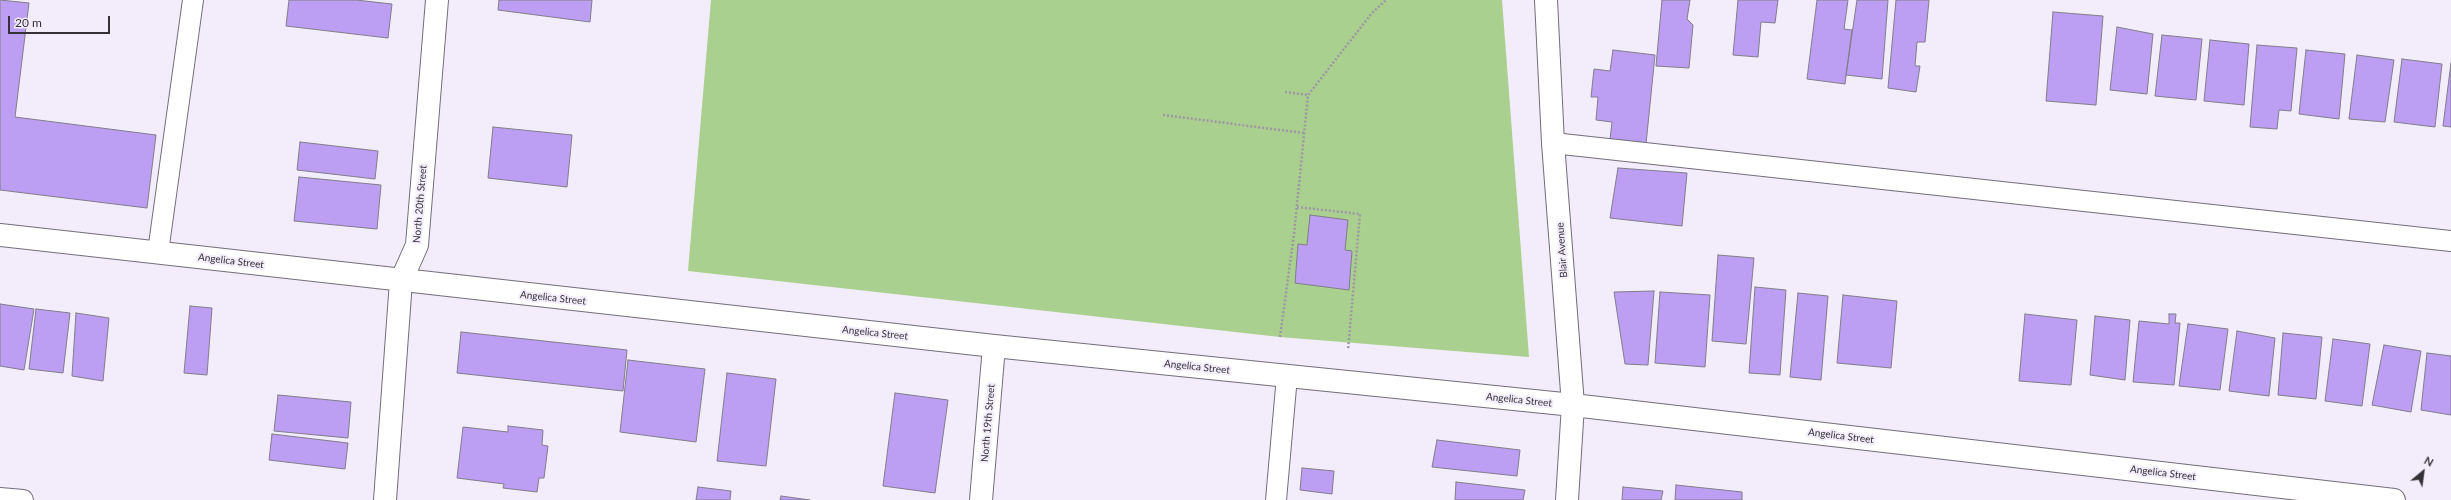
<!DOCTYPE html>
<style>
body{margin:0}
#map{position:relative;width:2451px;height:500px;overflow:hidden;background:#f2ecfb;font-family:Lato,sans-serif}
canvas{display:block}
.north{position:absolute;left:2403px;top:452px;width:40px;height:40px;-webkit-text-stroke:3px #f2ecfb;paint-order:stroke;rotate:29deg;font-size:11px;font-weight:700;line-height:16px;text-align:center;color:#343237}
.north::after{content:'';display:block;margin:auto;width:14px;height:18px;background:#343237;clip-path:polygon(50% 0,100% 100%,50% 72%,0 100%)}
.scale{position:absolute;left:8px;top:16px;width:102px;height:18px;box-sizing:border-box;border:2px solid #343237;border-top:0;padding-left:5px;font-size:12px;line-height:14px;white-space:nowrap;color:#343237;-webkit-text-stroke:3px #f2ecfb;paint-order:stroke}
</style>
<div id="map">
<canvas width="2451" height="500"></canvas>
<div class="north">N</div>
<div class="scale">20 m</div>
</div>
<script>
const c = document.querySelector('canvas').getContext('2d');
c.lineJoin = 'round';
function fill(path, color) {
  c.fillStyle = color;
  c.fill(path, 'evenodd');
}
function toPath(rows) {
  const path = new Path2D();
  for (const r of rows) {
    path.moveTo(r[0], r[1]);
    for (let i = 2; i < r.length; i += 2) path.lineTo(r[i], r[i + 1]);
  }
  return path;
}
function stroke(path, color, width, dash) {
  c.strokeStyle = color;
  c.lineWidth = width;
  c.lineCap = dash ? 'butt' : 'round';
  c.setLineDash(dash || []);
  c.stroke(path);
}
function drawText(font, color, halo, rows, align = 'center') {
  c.font = font + ' Lato,sans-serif';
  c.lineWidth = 4;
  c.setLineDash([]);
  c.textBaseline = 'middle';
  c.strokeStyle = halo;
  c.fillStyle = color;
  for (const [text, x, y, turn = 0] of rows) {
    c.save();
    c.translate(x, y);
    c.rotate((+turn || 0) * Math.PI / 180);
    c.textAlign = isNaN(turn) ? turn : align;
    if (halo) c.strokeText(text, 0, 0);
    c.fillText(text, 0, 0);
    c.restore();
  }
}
fill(toPath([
 [711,0,1502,0,1529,357,1280,337,688,271]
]), '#a9d08f');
const building = toPath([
 [0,0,29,3,15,117,156,135,147,208,0,190,0,0],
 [289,0,356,0,392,4,388,38,286,26,289,0],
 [499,0,592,0,590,22,498,10,499,0],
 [1662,0,1690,0,1687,19,1693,25,1689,68,1656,66,1662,0],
 [1738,0,1778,0,1775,23,1761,22,1758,57,1733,55,1738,0],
 [1817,0,1848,0,1844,29,1852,30,1845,84,1807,79,1817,0],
 [1857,0,1888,0,1882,79,1846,75,1857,0],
 [1896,0,1929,0,1925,42,1917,42,1915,66,1920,66,1916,92,1888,88,1896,0],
 [2053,12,2103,16,2096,105,2046,101,2053,12],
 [2117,27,2153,34,2147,94,2110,90,2117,27],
 [2162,35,2202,39,2196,100,2155,96,2162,35],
 [2210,40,2249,44,2244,105,2204,101,2210,40],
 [2257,45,2297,48,2291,111,2279,110,2277,129,2250,127,2257,45],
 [1613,50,1655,55,1646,144,1610,140,1612,122,1596,120,1598,97,1591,97,1594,69,1610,71,1613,50],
 [2306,50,2345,54,2339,119,2299,114,2306,50],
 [2357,55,2394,60,2385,122,2349,119,2357,55],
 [2402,59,2442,64,2435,127,2394,122,2402,59],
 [2451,63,2451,127,2443,126,2451,63],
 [493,127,572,135,567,187,488,178,493,127],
 [300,142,378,151,375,179,297,170,300,142],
 [1618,168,1687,173,1682,226,1610,218,1618,168],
 [299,177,381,185,377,229,294,221,299,177],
 [1310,215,1348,220,1345,250,1352,251,1349,290,1295,283,1298,244,1307,245,1310,215],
 [1718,255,1754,258,1746,344,1712,341,1718,255],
 [1755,287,1786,290,1780,375,1749,373,1755,287],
 [1654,291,1648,365,1625,364,1614,292,1654,291],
 [1660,292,1710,295,1705,367,1655,363,1660,292],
 [1798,293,1828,296,1821,380,1790,377,1798,293],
 [1843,295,1897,301,1891,368,1837,363,1843,295],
 [0,304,34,309,24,370,0,366,0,304],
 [190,306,212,308,207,375,184,373,190,306],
 [36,309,70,313,63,373,29,369,36,309],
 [76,313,109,318,103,381,72,376,76,313],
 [2025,314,2077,320,2071,385,2019,381,2025,314],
 [2169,314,2176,314,2175,323,2180,323,2174,385,2133,382,2139,321,2169,324,2169,314],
 [2095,316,2130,320,2125,380,2090,375,2095,316],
 [2188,324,2228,329,2220,390,2179,386,2188,324],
 [2237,331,2275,338,2269,396,2229,391,2237,331],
 [461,332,627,350,623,391,457,373,461,332],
 [2283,333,2322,337,2316,399,2278,395,2283,333],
 [2333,339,2370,344,2362,406,2325,401,2333,339],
 [2384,345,2421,351,2411,412,2372,405,2384,345],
 [2427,353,2451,356,2451,415,2421,410,2427,353],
 [628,360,705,369,696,442,620,432,628,360],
 [727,373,776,379,766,466,717,461,727,373],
 [895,393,948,400,935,493,883,486,895,393],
 [278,395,351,402,348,438,274,431,278,395],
 [508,426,543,430,542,445,548,446,544,478,539,478,537,492,503,488,504,484,457,478,463,427,508,432,508,426],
 [272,434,348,443,345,469,269,460,272,434],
 [1437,440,1520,450,1517,476,1432,467,1437,440],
 [1302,468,1334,471,1332,494,1300,490,1302,468],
 [1456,482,1525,490,1523,500,1455,500,1456,482],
 [1676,485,1742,492,1742,500,1675,500,1676,485],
 [698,487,731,491,730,500,696,500,698,487],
 [1623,487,1663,491,1661,500,1622,500,1623,487],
 [781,496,810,500,780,500,781,496]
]);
fill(building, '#bc9ef2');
stroke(building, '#817d8a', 1);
const service = toPath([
 [1553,143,2451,241],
 [158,252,193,0],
 [0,498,23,500],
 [1276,500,1287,376]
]);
const minor = toPath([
 [1546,0,1553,143,1573,405,1567,500],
 [0,235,994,346,1573,405,2394,500],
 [385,500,401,281,417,245,437,0],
 [981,500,994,346]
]);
stroke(service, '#736e7a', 22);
stroke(minor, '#736e7a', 24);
stroke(toPath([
 [1285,92,1308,95],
 [1163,115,1304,133],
 [1297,207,1360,214,1348,350],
 [1280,337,1294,234,1308,95,1372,13,1386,0]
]), '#9d98a3', 2.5, [2, 2]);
stroke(service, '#fff', 20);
stroke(minor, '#fff', 22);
drawText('10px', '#343237', '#f2ecfb', [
 ["North 20th Street",420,204,-85],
 ["Blair Avenue",1562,250,-94],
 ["Angelica Street",231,261,7],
 ["Angelica Street",553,298,6],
 ["Angelica Street",875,333,6],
 ["Angelica Street",1197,367,6],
 ["Angelica Street",1519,400,6],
 ["North 19th Street",988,423,-85],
 ["Angelica Street",1841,436,7],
 ["Angelica Street",2163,473,7]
]);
</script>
